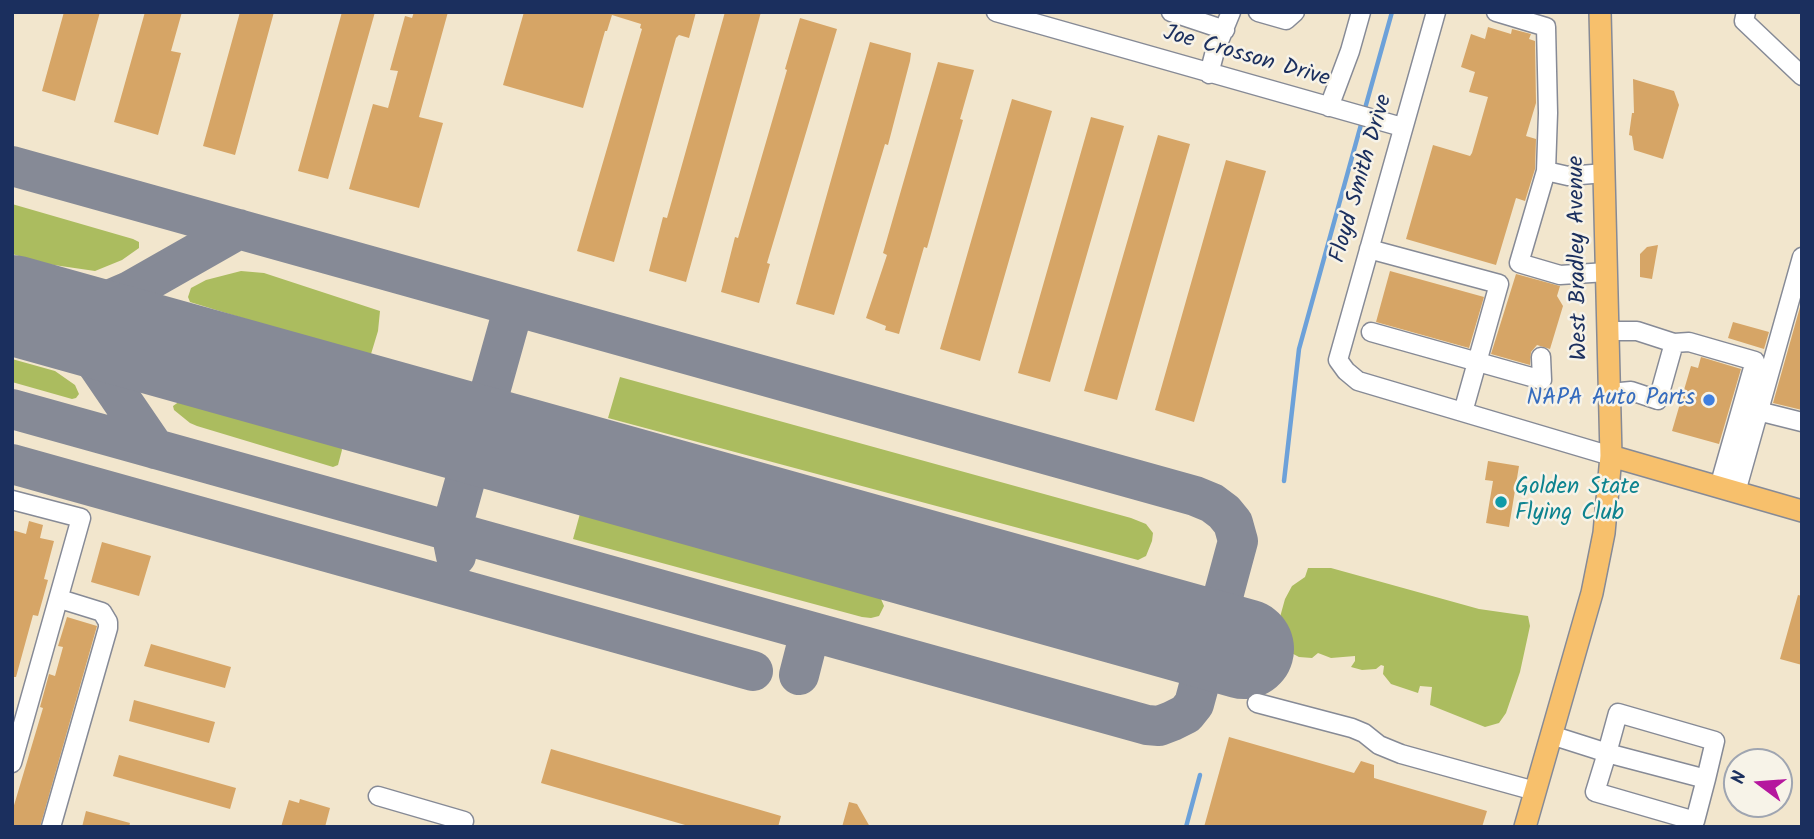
<!DOCTYPE html>
<style>
body{margin:0}
#map{position:relative;width:1814px;height:839px;overflow:hidden;background:#f2e6cd;font-family:Kalam,sans-serif}
canvas{display:block}
.frame{position:absolute;inset:0;border:14px solid #1b2f5e;pointer-events:none}
.north{position:absolute;left:1723px;top:748px;width:70px;height:70px;box-sizing:border-box;background:#f7f3e8;border:2px solid #9fa5b1;border-radius:50%;rotate:286deg;font-size:19px;font-weight:700;line-height:28px;text-align:center;color:#1b2f5e}
.north::after{content:'';display:block;margin:auto;width:24px;height:32px;background:#b5179e;clip-path:polygon(50% 0,100% 100%,50% 72%,0 100%)}
</style>
<div id="map">
<canvas width="1814" height="839"></canvas>
<div class="frame"></div>
<div class="north">N</div>
</div>
<script>
const c = document.querySelector('canvas').getContext('2d');
c.lineJoin = 'round';
function fill(path, color) {
  c.fillStyle = color;
  c.fill(path, 'evenodd');
}
function toPath(rows) {
  const path = new Path2D();
  for (const r of rows) {
    path.moveTo(r[0], r[1]);
    for (let i = 2; i < r.length; i += 2) path.lineTo(r[i], r[i + 1]);
  }
  return path;
}
function stroke(path, color, width, dash) {
  c.strokeStyle = color;
  c.lineWidth = width;
  c.lineCap = dash ? 'butt' : 'round';
  c.setLineDash(dash || []);
  c.stroke(path);
}
function drawText(font, color, halo, rows, align = 'center') {
  c.font = font + ' Kalam,sans-serif';
  c.lineWidth = 5;
  c.setLineDash([]);
  c.textBaseline = 'middle';
  c.strokeStyle = halo;
  c.fillStyle = color;
  for (const [text, x, y, turn = 0] of rows) {
    c.save();
    c.translate(x, y);
    c.rotate((+turn || 0) * Math.PI / 180);
    c.textAlign = isNaN(turn) ? turn : align;
    if (halo) c.strokeText(text, 0, 0);
    c.fillText(text, 0, 0);
    c.restore();
  }
}
fill(toPath([
 [12,204,133,239,139,242,139,248,122,260,95,271,47,264,12,254],
 [241,271,264,273,380,311,378,331,371,354,357,353,190,302,188,297,191,288,206,280],
 [12,359,55,371,75,385,79,394,76,398,72,399,12,382],
 [620,377,1131,518,1146,524,1153,533,1152,541,1146,556,1138,560,608,418],
 [180,401,341,446,342,450,338,465,333,467,197,426,190,423,174,410,173,406],
 [581,510,870,592,881,599,884,606,879,616,871,618,862,617,573,539],
 [1308,568,1331,568,1479,609,1528,616,1530,626,1520,672,1506,713,1499,723,1485,727,1430,705,1432,687,1420,686,1418,693,1391,684,1383,674,1384,666,1381,665,1376,669,1362,670,1351,667,1355,661,1355,656,1331,658,1318,653,1312,658,1299,657,1280,647,1272,646,1285,599,1292,586,1305,577]
]), '#abbc5f');
stroke(toPath([
 [1364,112,1392,12],
 [1284,481,1299,349,1362,121],
 [1186,827,1200,775]
]), '#6ca1d9', 4.5);
stroke(toPath([
 [12,166,1195,496,1212,503,1224,512,1233,523,1238,541,1194,704,1186,714,1172,721,1159,726,1147,725,12,409],
 [38,312,88,309,130,291,239,229],
 [38,312,56,322,84,345,155,449],
 [12,464,753,671],
 [456,556,451,531,514,306],
 [799,675,810,632]
]), '#868a96', 40);
stroke(toPath([
 [12,305,1244,649]
]), '#868a96', 100);
fill(toPath([
 [64,12,100,12,75,101,42,91],
 [145,12,182,12,171,51,181,53,158,135,114,122],
 [240,12,274,12,235,155,203,146],
 [342,12,375,12,328,179,298,171],
 [414,12,448,12,419,117,443,123,419,208,349,189,373,104,388,108,398,71,390,70,405,16,412,18],
 [524,12,696,12,689,38,679,35,676,38,614,262,577,251,642,29,640,28,641,24,612,15,607,31,605,31,583,108,503,85],
 [725,12,761,12,686,282,649,271,663,217,667,218],
 [800,18,837,29,767,263,770,264,759,303,721,292,735,237,738,238,787,70,785,69],
 [1488,27,1511,34,1512,29,1531,34,1529,39,1535,41,1536,103,1526,136,1536,139,1535,169,1525,201,1516,198,1496,265,1406,239,1433,145,1470,156,1472,153,1488,97,1469,92,1475,72,1461,67,1471,34,1485,39],
 [870,42,911,53,910,61,888,145,885,144,834,315,796,304],
 [938,62,974,70,960,119,963,120,927,248,924,247,899,334,885,330,886,326,866,318,887,255,883,253],
 [1633,79,1674,91,1679,105,1663,159,1634,150,1632,136,1629,135,1632,113,1634,113],
 [1012,99,1052,111,980,361,940,349],
 [1091,117,1124,126,1050,382,1018,373],
 [1158,135,1190,144,1117,400,1084,391],
 [1226,160,1266,171,1194,422,1155,410],
 [1658,245,1652,279,1640,277,1640,254,1647,247],
 [1390,271,1484,297,1469,348,1376,322],
 [1516,274,1560,286,1557,296,1563,306,1550,349,1537,345,1531,352,1530,365,1491,354],
 [1802,300,1802,410,1773,403],
 [1733,322,1769,332,1764,349,1728,338],
 [1701,357,1741,369,1719,444,1672,431,1691,366,1698,368],
 [1488,461,1519,466,1509,527,1486,523,1493,481,1485,480],
 [29,521,43,525,40,538,54,541,44,579,48,580,38,616,33,615,16,677,12,677,12,530,26,534],
 [102,542,151,556,139,596,91,582],
 [1798,595,1802,596,1802,665,1780,659],
 [67,617,97,626,40,827,12,827,12,812,43,708,40,707,49,674,55,676,63,647,58,646],
 [151,644,231,667,225,688,144,666],
 [134,700,215,722,209,743,129,721],
 [1229,737,1354,773,1361,761,1374,765,1374,778,1487,811,1482,827,1204,827],
 [551,749,781,816,778,827,692,827,541,783],
 [119,755,236,788,230,809,113,776],
 [300,799,330,808,325,827,281,827,289,800,299,803],
 [849,802,857,804,870,827,842,827],
 [86,811,130,823,129,827,82,827]
]), '#d6a566');
const minor = toPath([
 [996,12,1402,127],
 [1171,12,1225,30],
 [1258,12,1286,20,1295,12],
 [1436,12,1338,360,1346,371,1358,381,1611,456],
 [1496,12,1546,27,1548,113,1546,171],
 [1746,12,1744,21,1802,76],
 [1209,74,1215,51,1231,12],
 [1329,107,1350,51,1361,12],
 [1605,173,1568,176,1546,171,1519,263,1560,275,1607,272],
 [1369,249,1499,284,1463,412],
 [1609,331,1637,331,1674,343,1658,400,1631,391,1610,393],
 [1371,332,1542,380,1541,357],
 [1674,343,1689,342,1755,361,1719,487],
 [1758,411,1802,422],
 [1736,492,1802,257],
 [12,500,81,518,12,763],
 [1257,703,1352,728,1364,733,1379,745,1401,754,1535,791],
 [1551,735,1595,749,1607,753,1706,779,1715,741,1618,713,1607,753,1595,792,1695,821,1706,779],
 [378,796,464,821,462,827],
 [51,827,108,628,108,622,102,612,60,599]
]);
const major = toPath([
 [1611,456,1802,511],
 [1525,827,1592,593,1604,533,1611,456,1600,12]
]);
stroke(minor, '#868a96', 21);
stroke(major, '#868a96', 24);
stroke(minor, '#fff', 18);
stroke(major, '#f7c06c', 21);
for (const [x, y, r, color] of [
 [1709,400,7,"#3f7fe0"],
 [1501,502,7,"#0f9aa8"]
]) {
  const dot = new Path2D();
  dot.arc(x, y, r, 0, 2 * Math.PI);
  c.fillStyle = color;
  c.fill(dot);
  stroke(dot, '#f7f3e8', 2.5);
}
drawText('23px', '#1b2f5e', '#f7f3e8', [
 ["Joe Crosson Drive",1246,58,16],
 ["Floyd Smith Drive",1363,179,-74],
 ["West Bradley Avenue",1580,258,-91]
]);
drawText('23px', '#366cbe', '#f7f3e8', [
 ["NAPA Auto Parts",1695,400]
], 'right');
drawText('23px', '#0d838f', '#f7f3e8', [
 ["Golden State",1515,489],
 ["Flying Club",1515,515]
], 'left');
</script>
